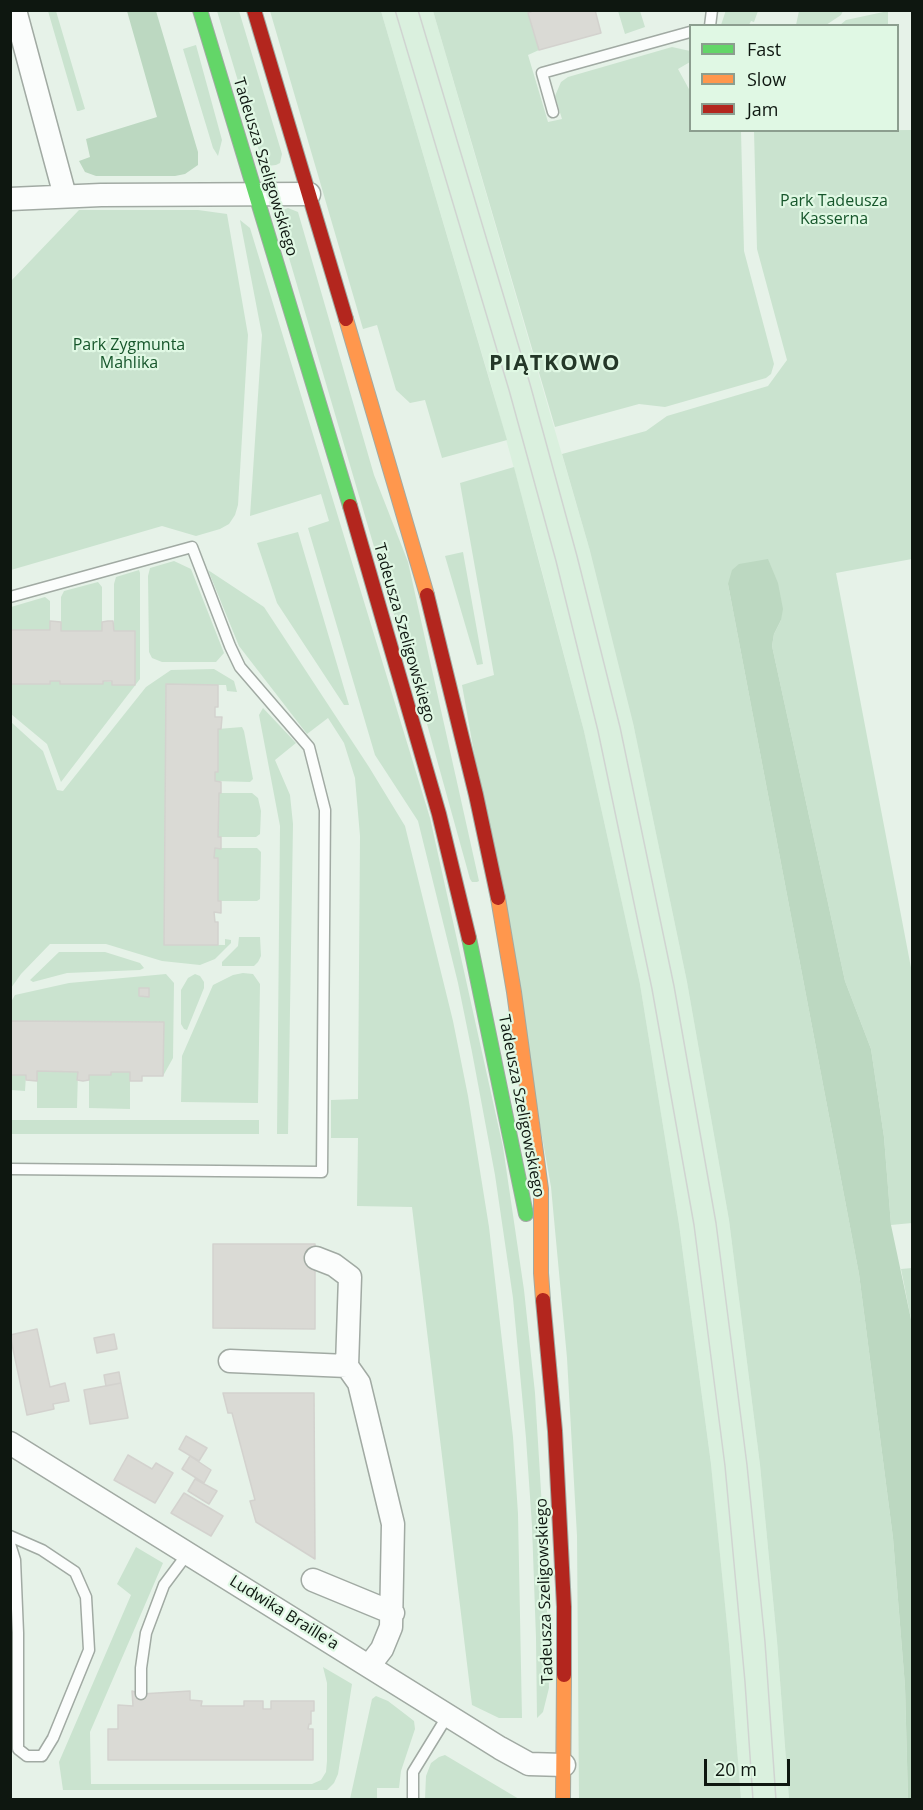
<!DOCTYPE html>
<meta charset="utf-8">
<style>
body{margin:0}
#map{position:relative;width:923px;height:1810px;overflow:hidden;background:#e6f2e8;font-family:"Open Sans",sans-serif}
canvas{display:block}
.frame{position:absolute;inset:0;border:12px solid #0e1710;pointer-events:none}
.legend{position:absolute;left:689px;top:24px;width:210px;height:108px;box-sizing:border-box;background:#e0f8e4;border:2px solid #8c9e8f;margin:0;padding:8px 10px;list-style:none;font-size:18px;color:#0e1710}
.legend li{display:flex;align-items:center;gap:12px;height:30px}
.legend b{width:30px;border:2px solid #8c9e8f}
.scale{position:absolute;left:704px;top:1759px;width:86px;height:27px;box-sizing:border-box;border:3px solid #0e1710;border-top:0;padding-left:8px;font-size:18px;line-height:21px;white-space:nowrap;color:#0e1710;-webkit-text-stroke:4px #e0f8e4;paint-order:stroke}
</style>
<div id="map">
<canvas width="923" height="1810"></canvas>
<div class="frame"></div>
<ul class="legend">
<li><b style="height:8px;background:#63d668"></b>Fast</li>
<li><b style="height:8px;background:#ff974d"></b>Slow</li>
<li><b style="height:8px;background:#b3261e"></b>Jam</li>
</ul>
<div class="scale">20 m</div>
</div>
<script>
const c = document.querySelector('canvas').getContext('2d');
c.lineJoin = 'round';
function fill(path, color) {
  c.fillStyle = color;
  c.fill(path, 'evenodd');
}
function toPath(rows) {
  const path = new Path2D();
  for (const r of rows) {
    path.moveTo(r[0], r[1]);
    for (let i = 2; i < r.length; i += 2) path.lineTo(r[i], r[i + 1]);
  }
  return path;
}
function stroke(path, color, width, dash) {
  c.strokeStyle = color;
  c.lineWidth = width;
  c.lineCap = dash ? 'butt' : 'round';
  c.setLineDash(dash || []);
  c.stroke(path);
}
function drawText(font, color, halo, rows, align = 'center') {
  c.font = font + ' "Open Sans",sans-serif';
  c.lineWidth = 4.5;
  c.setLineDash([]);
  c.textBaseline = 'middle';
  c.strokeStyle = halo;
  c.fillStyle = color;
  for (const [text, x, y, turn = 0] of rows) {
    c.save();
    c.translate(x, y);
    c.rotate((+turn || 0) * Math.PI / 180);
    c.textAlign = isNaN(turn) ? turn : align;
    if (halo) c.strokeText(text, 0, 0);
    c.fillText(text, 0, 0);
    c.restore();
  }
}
fill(toPath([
 [381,11,433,11,590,551,633,723,687,982,729,1220,760,1465,777,1641,789,1799,741,1799,729,1644,711,1464,679,1224,640,984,584,731,538,556,492,388]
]), '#daf0de');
fill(toPath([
 [726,10,758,10,758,11,754,22,751,21,749,25,721,25],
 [48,11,56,11,85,109,79,111,77,111],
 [217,11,239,11,282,154,280,163,276,165,267,166,261,158],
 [270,11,381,11,507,440,442,458,425,400,410,403,396,390,377,325,363,329],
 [433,11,535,11,528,13,539,50,528,55,548,122,562,119,555,96,561,82,568,77,672,47,690,51,690,62,678,69,690,91,690,130,741,131,744,251,774,364,771,374,766,378,665,407,639,404,555,427],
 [618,11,640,11,645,27,625,34],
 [799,11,799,10,843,11,841,15,826,25,796,25],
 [888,11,888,25,840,25,846,20],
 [196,45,222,140,218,156,213,148,183,49],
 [912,130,912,559,836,573,912,973,912,1223,891,1225,884,1137,871,1049,845,981,772,646,774,634,781,620,728,584,859,1274,893,1538,905,1686,908,1799,789,1799,777,1641,760,1465,729,1220,687,982,633,723,590,551,562,454,646,431,667,416,768,386,787,360,757,249,754,131],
 [288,208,298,212,374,475,408,562,479,881,477,882,472,882,470,879,427,724,430,723,429,719,425,720,277,217,281,211],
 [79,210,198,210,227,214,248,335,238,505,235,515,229,524,220,529,196,536,162,526,11,570,11,281],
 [240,220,250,228,430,818,503,1147,524,1290,535,1393,546,1574,549,1688,543,1712,537,1718,536,1638,532,1526,526,1438,513,1298,495,1175,472,1052,458,983,418,821,375,755,308,528,329,521,321,494,250,516,262,335],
 [514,467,584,731,640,984,679,1224,711,1464,729,1644,741,1799,579,1799,577,1536,567,1358,551,1187,462,685,494,675,460,483],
 [298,532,349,705,344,705,277,603,257,543],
 [463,552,483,664,477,665,445,556],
 [174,561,191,569,224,653,216,662,162,662,152,658,149,652,148,576,150,568],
 [139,570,140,573,140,679,61,782,47,744,11,714,10,684,49,684,50,681,60,681,60,684,103,684,103,681,135,684,135,631,114,631,114,584,116,577],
 [208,570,264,607,369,767,405,826,453,1021,468,1096,489,1227,513,1437,518,1514,522,1718,499,1718,472,1705,412,1207,357,1206,358,1138,331,1138,331,1100,358,1099,360,836,355,778,344,743,328,718,307,734,239,646],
 [98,582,102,587,102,631,61,631,61,597,64,591],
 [45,597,50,601,50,630,11,630,11,607],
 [214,669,234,681,237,692,227,691,226,685,166,685,164,944,225,945,225,939,231,940,231,943,215,959,200,965,162,961,106,944,50,944,21,974,11,988,11,722,43,751,57,790,63,791,146,687,171,670],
 [263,708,296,743,275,760,290,795,293,824,288,1134,277,1134,280,826,259,715],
 [242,727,244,731,253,779,250,782,215,781,215,772,218,772,218,729],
 [219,793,252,793,258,798,261,811,260,834,256,837,218,837],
 [215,848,257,848,261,852,260,899,257,901,218,901,218,858,214,858],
 [239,937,260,937,261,956,258,962,254,966,222,966,222,962,238,946],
 [59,952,105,952,140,963,144,968,140,970,67,973,33,982,30,980],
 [243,973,253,974,260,984,258,1103,181,1102,182,1056,213,985,233,975],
 [166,974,174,983,173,1058,163,1076,164,1022,11,1021,11,1002,15,995,69,983],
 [195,974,200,976,204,982,204,988,187,1030,184,1029,181,1024,181,990,188,978],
 [37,1071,78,1072,77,1108,37,1108],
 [111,1072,130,1072,130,1109,89,1108,89,1075,111,1075],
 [11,1075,26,1075,25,1091,11,1090],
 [259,1120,259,1134,11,1134,11,1120],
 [912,1268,912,1324,901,1269],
 [136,1547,163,1563,90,1732,91,1784,312,1784,321,1780,326,1772,327,1761,327,1683,323,1667,352,1684,338,1774,334,1783,327,1790,63,1790,59,1762,131,1595,117,1584],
 [376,1696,388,1701,405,1714,414,1721,415,1729,401,1771,399,1788,377,1788,377,1799,350,1799,372,1699],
 [445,1755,519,1799,425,1799,426,1776,431,1763,439,1757]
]), '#cae3cf');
fill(toPath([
 [127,11,156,11,198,152,198,165,185,174,175,176,96,176,85,172,79,161,90,157,86,139,157,117],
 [768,559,778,583,783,609,781,620,774,634,772,646,845,981,871,1049,884,1137,891,1225,912,1324,912,1799,908,1799,905,1686,893,1538,859,1274,728,584,732,570,739,564]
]), '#bcd8c1');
const building = toPath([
 [535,10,595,10,601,33,539,50,528,13,535,10],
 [50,621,61,622,61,631,102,631,102,622,108,621,113,621,114,631,135,631,135,685,112,685,112,681,103,681,103,684,60,684,60,681,50,681,50,684,10,684,10,630,50,630,50,621],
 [166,684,218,685,218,707,215,707,215,717,222,717,221,729,218,729,218,772,215,772,215,781,221,782,221,793,219,793,218,837,221,837,221,849,215,848,214,858,218,858,218,901,221,901,221,913,214,912,215,922,218,922,218,945,164,945,166,684],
 [139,988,149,988,149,997,139,996,139,988],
 [10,1021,164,1022,163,1076,142,1076,142,1081,130,1081,130,1072,111,1072,111,1075,89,1075,89,1080,83,1081,77,1080,78,1072,37,1071,37,1081,26,1080,26,1075,10,1075,10,1021],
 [213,1244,315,1244,315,1329,213,1328,213,1244],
 [37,1329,50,1387,65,1383,69,1401,53,1404,54,1409,27,1415,10,1335,37,1329],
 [114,1334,117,1349,97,1353,94,1338,114,1334],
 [119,1372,121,1383,106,1386,104,1375,119,1372],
 [121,1383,128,1418,90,1424,84,1390,121,1383],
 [223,1393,314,1393,315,1559,256,1522,250,1501,255,1500,232,1413,228,1413,223,1393],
 [186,1436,207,1448,199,1461,179,1449,186,1436],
 [128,1455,152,1469,156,1463,173,1473,155,1503,114,1480,128,1455],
 [190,1456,211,1470,204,1483,182,1469,190,1456],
 [195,1479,217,1491,209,1504,188,1491,195,1479],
 [184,1493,223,1516,211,1536,171,1513,184,1493],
 [132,1691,141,1694,190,1691,190,1700,202,1701,201,1706,244,1706,244,1701,263,1701,263,1709,271,1709,271,1701,314,1701,314,1711,311,1711,311,1724,309,1724,308,1729,313,1729,313,1760,108,1760,108,1729,118,1729,118,1705,133,1706,132,1691]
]);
fill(building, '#dadad5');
stroke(building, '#d3d2ce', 1.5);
const lane = toPath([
 [710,26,712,10],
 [553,112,542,73,690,32],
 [10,597,192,547,230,646,240,667,309,747,325,810,322,1172,10,1169],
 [10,1536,42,1550,75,1572,86,1597,89,1650,53,1738,42,1756,27,1756,18,1749,18,1633,15,1560,10,1544],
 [141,1694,141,1668,146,1633,164,1585,188,1553],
 [413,1800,413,1772,448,1715]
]);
const street = toPath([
 [15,10,65,196],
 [10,199,101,195,309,194],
 [316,1258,334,1265,350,1277,347,1366],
 [230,1361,347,1366,359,1383,393,1524,391,1627,382,1649,369,1666],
 [10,1443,500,1748,529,1764,564,1765],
 [313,1580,393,1613]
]);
const fast = toPath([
 [200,10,350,506],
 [469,938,526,1214]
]);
const slow = toPath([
 [346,319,427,595],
 [498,898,514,992,541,1189,541,1273,543,1300],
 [563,1800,564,1675]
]);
const jam = toPath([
 [254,10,346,319],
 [350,506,439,814,469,938],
 [427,595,476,795,498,898],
 [543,1300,555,1431,564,1607,564,1675]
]);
stroke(lane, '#a1aaa3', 13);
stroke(street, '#a1aaa3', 25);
stroke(fast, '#a1aaa3', 16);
stroke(slow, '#a1aaa3', 16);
stroke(jam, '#a1aaa3', 16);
stroke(lane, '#fbfdfc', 10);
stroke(street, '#fbfdfc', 22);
stroke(fast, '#63d668', 14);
stroke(slow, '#ff974d', 14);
stroke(jam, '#b3261e', 14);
stroke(toPath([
 [395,10,509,390,556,561,598,731,652,989,694,1225,725,1466,745,1682,753,1800],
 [418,10,530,384,577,556,620,727,674,986,716,1223,747,1465,765,1642,776,1800]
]), '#d0d4d1', 1.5);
drawText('16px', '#0e1710', '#e0f8e4', [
 ["Tadeusza Szeligowskiego",265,167,73],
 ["Tadeusza Szeligowskiego",404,633,74],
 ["Tadeusza Szeligowskiego",521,1106,79],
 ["Tadeusza Szeligowskiego",545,1591,-92],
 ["Ludwika Braille'a",284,1613,32]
]);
drawText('16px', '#16562b', '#e0f8e4', [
 ["Park Tadeusza",834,201],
 ["Kasserna",834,219],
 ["Park Zygmunta",129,345],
 ["Mahlika",129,363]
]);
c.letterSpacing = '1.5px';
drawText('bold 22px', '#243728', '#e0f8e4', [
 ["PIĄTKOWO",555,364]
]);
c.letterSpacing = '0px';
</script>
